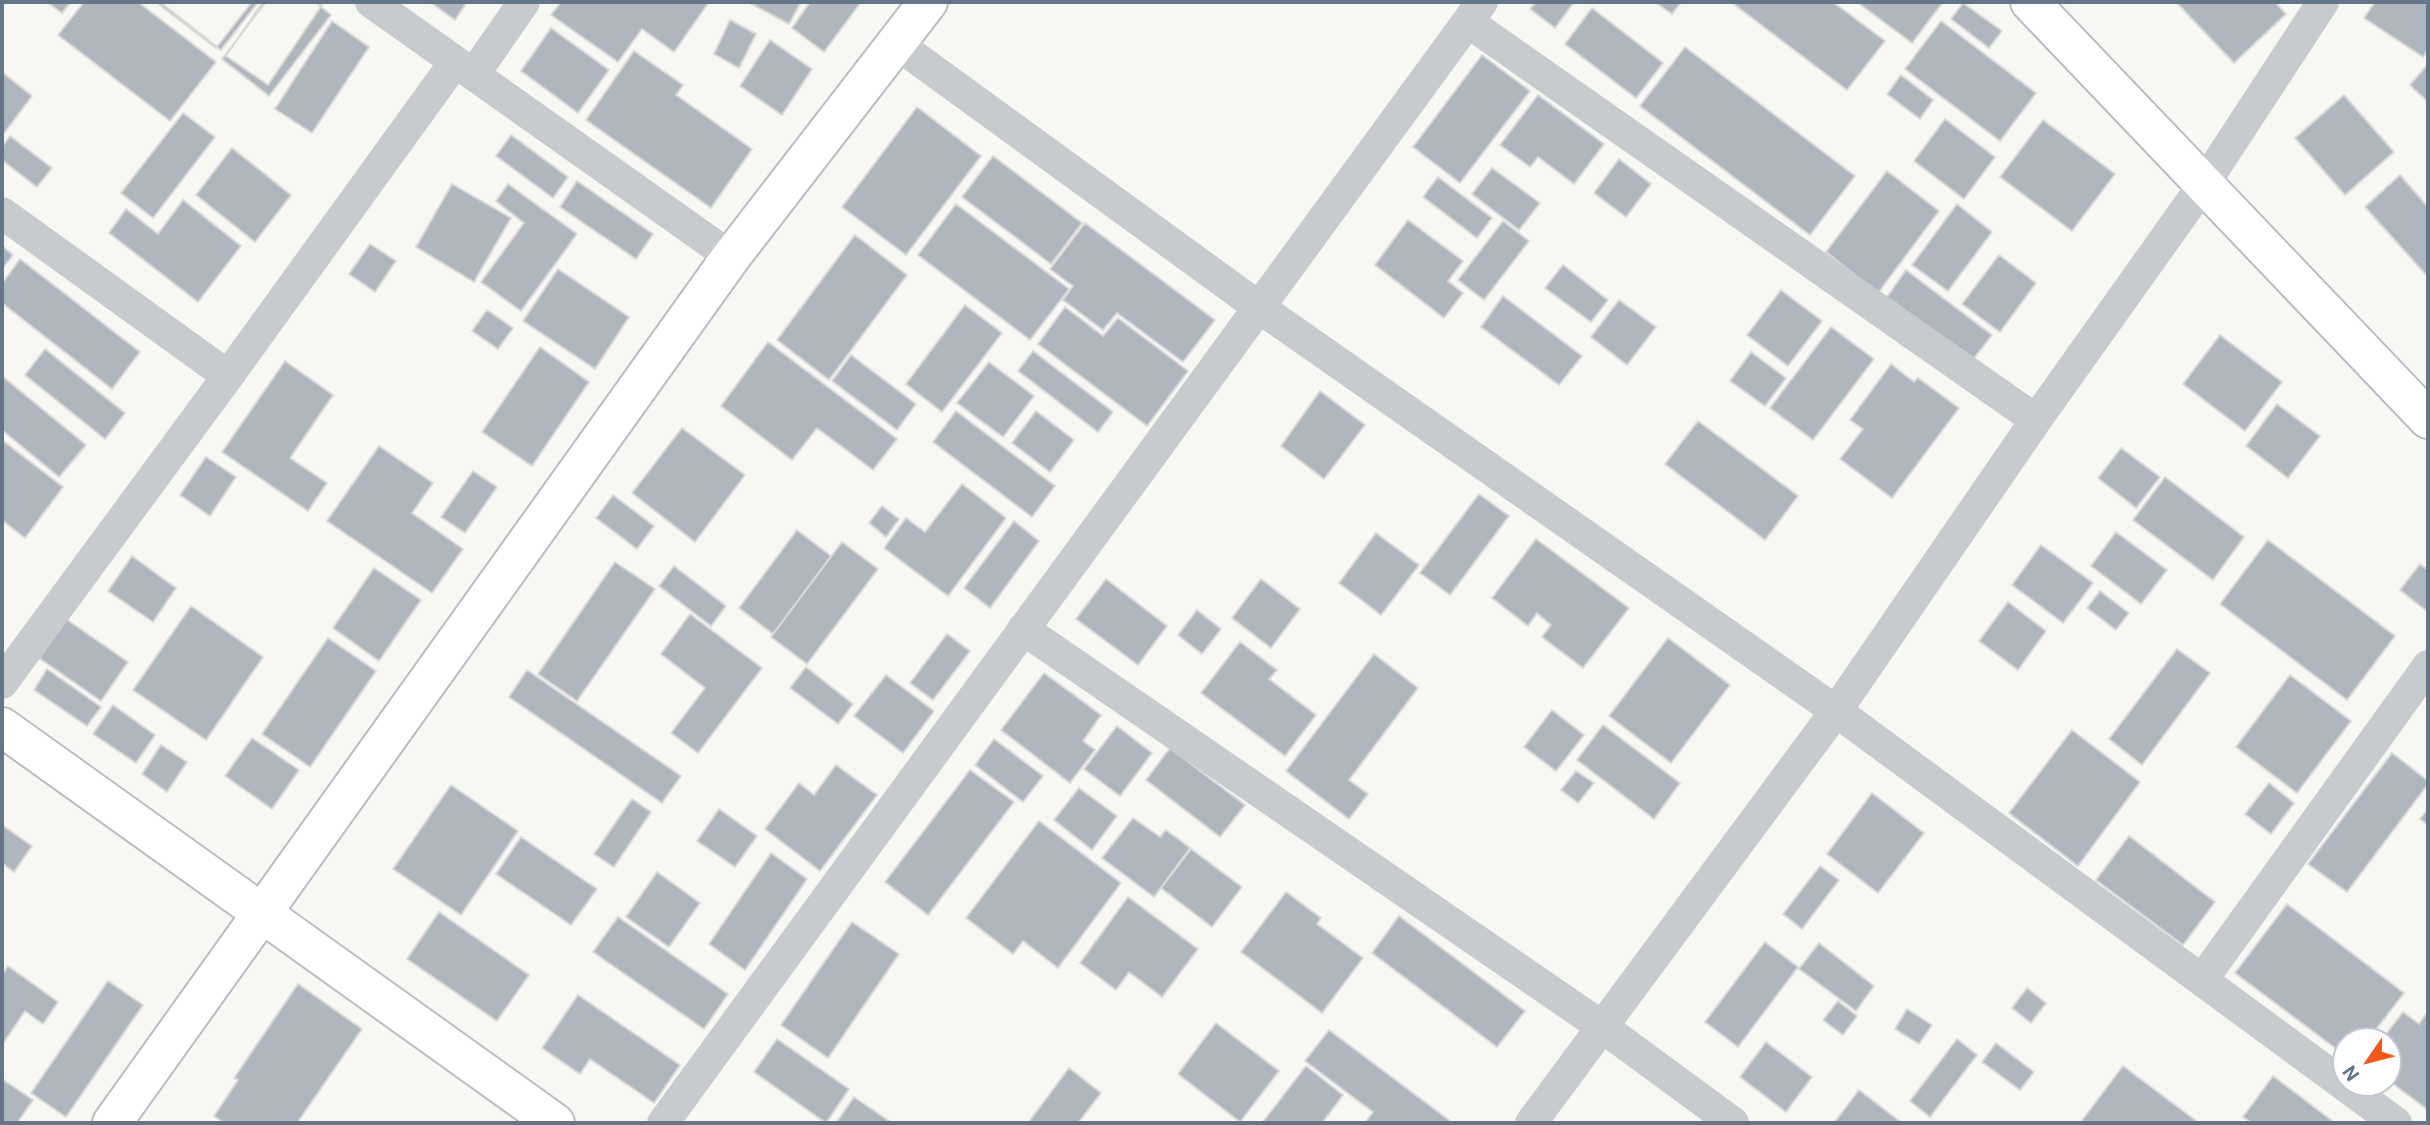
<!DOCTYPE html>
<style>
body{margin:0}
#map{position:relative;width:2430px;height:1125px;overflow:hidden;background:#f7f8f4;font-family:Roboto,sans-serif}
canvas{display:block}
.frame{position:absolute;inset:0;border:4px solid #647688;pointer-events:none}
.north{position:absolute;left:2332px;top:1027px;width:70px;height:70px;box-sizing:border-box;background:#fff;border:2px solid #c1c8cf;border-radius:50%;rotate:235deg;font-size:19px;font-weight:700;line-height:28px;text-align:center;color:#647688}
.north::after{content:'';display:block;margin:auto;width:24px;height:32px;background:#f35719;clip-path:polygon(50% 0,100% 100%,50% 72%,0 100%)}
</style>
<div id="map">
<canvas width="2430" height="1125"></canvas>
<div class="frame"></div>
<div class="north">N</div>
</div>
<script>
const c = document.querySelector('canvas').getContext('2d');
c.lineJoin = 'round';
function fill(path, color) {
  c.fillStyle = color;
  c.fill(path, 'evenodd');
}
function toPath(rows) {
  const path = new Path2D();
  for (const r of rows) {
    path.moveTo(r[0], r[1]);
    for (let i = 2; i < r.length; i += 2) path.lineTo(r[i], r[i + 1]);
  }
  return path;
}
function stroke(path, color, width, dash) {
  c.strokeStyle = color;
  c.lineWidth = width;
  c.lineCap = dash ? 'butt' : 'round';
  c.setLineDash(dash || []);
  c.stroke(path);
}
const building = toPath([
 [47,2,71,2,62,13,47,2],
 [84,2,138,2,216,62,170,121,58,35,84,2],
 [156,2,252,2,216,48,156,2],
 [160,2,258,2,221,50,160,2],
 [263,2,317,2,322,5,268,85,226,56,263,2],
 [266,2,315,2,331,15,269,96,222,59,266,2],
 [430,2,467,2,455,20,430,2],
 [561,2,709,2,674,52,642,29,618,62,551,15,561,2],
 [748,2,801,2,789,24,748,2],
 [810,2,861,2,824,52,792,28,810,2],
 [1536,2,1574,2,1555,28,1530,9,1536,2],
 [1655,2,1681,2,1672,14,1655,2],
 [1731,2,1833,2,1885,41,1847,90,1731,2],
 [1857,2,1943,2,1912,43,1857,2],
 [2176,2,2275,2,2286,14,2234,63,2176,2],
 [2375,2,2428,2,2428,49,2423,57,2364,18,2375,2],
 [1963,3,2002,31,1989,48,1951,19,1963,3],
 [1592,8,1663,63,1636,98,1565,44,1592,8],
 [730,20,756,34,739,68,714,54,730,20],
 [332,21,369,47,312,133,275,109,332,21],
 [1941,21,2036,93,2000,141,1905,69,1941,21],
 [551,28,609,70,578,113,521,71,551,28],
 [770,40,812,69,782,115,740,86,770,40],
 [1685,47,1855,176,1810,235,1640,106,1685,47],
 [634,51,683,85,676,95,752,149,711,208,586,120,634,51],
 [1482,55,1530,91,1460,183,1413,147,1482,55],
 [2428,64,2428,102,2410,85,2428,64],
 [2,72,32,96,2,136,2,72],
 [1901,75,1933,100,1920,119,1887,94,1901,75],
 [1538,95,1604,144,1574,184,1538,157,1530,167,1500,145,1538,95],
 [2344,95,2394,152,2345,195,2295,138,2344,95],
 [917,107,981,156,906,255,842,207,917,107],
 [183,113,215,137,153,218,121,193,183,113],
 [1945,119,1995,157,1964,199,1914,161,1945,119],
 [2043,120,2115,174,2072,231,2000,177,2043,120],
 [511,135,568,177,553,198,496,156,511,135],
 [10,136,52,168,37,187,2,160,2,147,10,136],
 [232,148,291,195,255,242,196,195,232,148],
 [993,156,1082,223,1051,264,962,197,993,156],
 [1619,159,1651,184,1626,217,1594,193,1619,159],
 [1492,168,1540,203,1519,230,1472,194,1492,168],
 [1887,171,1939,211,1878,293,1826,252,1887,171],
 [2400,175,2428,207,2428,277,2365,207,2400,175],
 [1438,177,1492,218,1477,238,1423,197,1438,177],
 [577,181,653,234,636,259,560,207,577,181],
 [452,184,511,218,474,282,416,247,452,184],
 [508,184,577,234,521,311,481,282,524,223,496,201,508,184],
 [183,200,241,246,198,302,109,233,126,209,158,234,183,200],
 [956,204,1069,289,1030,340,918,255,956,204],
 [1957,204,1992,232,1948,291,1912,265,1957,204],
 [1408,220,1463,261,1448,281,1463,293,1444,318,1375,265,1408,220],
 [1503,221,1529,241,1484,300,1458,280,1503,221],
 [1085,223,1215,320,1183,362,1117,313,1103,330,1063,300,1073,286,1050,269,1085,223],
 [855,235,907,275,829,380,777,340,855,235],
 [370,244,396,261,375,292,349,274,370,244],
 [2,246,13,255,2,269,2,246],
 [1999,255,2036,283,2000,332,1962,304,1999,255],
 [20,259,140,352,112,389,2,303,2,284,20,259],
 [1563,265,1608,300,1591,322,1545,288,1563,265],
 [558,269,629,317,595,369,523,321,558,269],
 [1906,270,1992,335,1972,361,1887,297,1906,270],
 [1781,290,1822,321,1788,366,1747,335,1781,290],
 [1503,296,1582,356,1559,385,1481,327,1503,296],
 [1619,300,1656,327,1627,365,1591,337,1619,300],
 [965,305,1002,333,942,412,906,384,965,305],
 [1065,307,1103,336,1118,318,1188,371,1147,426,1038,344,1065,307],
 [487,310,513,328,498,349,472,331,487,310],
 [1831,327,1874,359,1813,440,1770,408,1831,327],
 [2220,335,2282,382,2245,431,2183,384,2220,335],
 [768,342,897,439,873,470,817,428,792,460,721,406,768,342],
 [540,347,589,382,532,466,482,432,540,347],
 [45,349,125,413,105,439,25,375,45,349],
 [1033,351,1113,412,1098,432,1018,371,1033,351],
 [1751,352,1786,378,1765,406,1730,381,1751,352],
 [851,355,916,404,897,430,832,381,851,355],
 [285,361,333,395,290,458,327,483,308,511,222,452,285,361],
 [989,362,1034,396,1003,437,957,403,989,362],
 [1891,364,1914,382,1918,378,1959,408,1892,498,1840,459,1863,429,1850,420,1891,364],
 [2,376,86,445,59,477,2,430,2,376],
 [1320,391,1365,425,1324,479,1281,446,1320,391],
 [2277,404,2320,436,2288,478,2246,446,2277,404],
 [956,411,1055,486,1032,517,933,442,956,411],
 [1036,411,1074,440,1050,472,1012,443,1036,411],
 [1698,421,1798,496,1765,540,1665,464,1698,421],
 [682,428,745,475,695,542,632,493,682,428],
 [2,440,63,487,25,538,2,520,2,440],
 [379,446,433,483,412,513,463,549,432,593,327,521,379,446],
 [2121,448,2160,477,2136,508,2098,478,2121,448],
 [206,457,236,477,210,516,180,495,206,457],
 [473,471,497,487,465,533,441,517,473,471],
 [2165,477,2244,537,2213,580,2133,520,2165,477],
 [962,484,1006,518,948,596,884,548,906,518,925,532,962,484],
 [1479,494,1509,516,1450,595,1420,573,1479,494],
 [613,495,654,526,637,549,596,518,613,495],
 [882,506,899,519,886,537,869,523,882,506],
 [1014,521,1039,541,990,608,964,588,1014,521],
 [797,530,831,556,773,634,739,608,797,530],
 [2116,532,2167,570,2141,604,2091,566,2116,532],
 [1376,533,1419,565,1381,615,1339,583,1376,533],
 [1536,539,1629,608,1583,668,1542,637,1551,625,1537,613,1528,626,1492,598,1536,539],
 [2268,540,2395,636,2347,700,2220,604,2268,540],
 [842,542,878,569,807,664,771,637,842,542],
 [2041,545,2093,583,2063,623,2012,585,2041,545],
 [132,556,176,588,153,622,108,591,132,556],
 [615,562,655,589,577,701,538,674,615,562],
 [2420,564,2428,570,2428,612,2400,590,2420,564],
 [674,566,726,606,711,626,659,586,674,566],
 [374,568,421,600,379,661,333,628,374,568],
 [1106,579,1167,626,1138,665,1076,619,1106,579],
 [1261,579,1300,609,1271,648,1232,618,1261,579],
 [2100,591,2129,613,2116,630,2087,608,2100,591],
 [2008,602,2046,631,2018,670,1979,641,2008,602],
 [191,606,263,657,206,740,133,690,191,606],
 [1197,610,1221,629,1202,654,1178,635,1197,610],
 [690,614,762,668,698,753,671,733,705,688,661,654,690,614],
 [66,619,128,662,101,701,39,658,66,619],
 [947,634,970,651,933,700,910,683,947,634],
 [328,638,376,671,310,767,262,734,328,638],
 [1668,638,1730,685,1671,763,1609,716,1668,638],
 [1240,642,1277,670,1269,679,1316,715,1285,756,1201,693,1240,642],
 [2177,649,2210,673,2142,765,2109,739,2177,649],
 [1374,654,1418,688,1349,780,1368,794,1349,819,1286,771,1374,654],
 [806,667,853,704,838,724,790,688,806,667],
 [47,669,101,707,87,726,34,690,47,669],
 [527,670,681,776,662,803,509,697,527,670],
 [1044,673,1101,715,1083,741,1095,750,1070,783,1001,730,1044,673],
 [886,675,934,711,903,753,854,716,886,675],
 [2290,675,2351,721,2297,793,2236,747,2290,675],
 [113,705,155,735,136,763,93,734,113,705],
 [1552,710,1584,735,1556,771,1524,747,1552,710],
 [1603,725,1680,783,1654,819,1577,760,1603,725],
 [1117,726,1152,753,1120,796,1084,769,1117,726],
 [2072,730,2140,782,2078,866,2009,813,2072,730],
 [252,738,299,770,272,809,225,776,252,738],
 [994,739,1043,776,1023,802,975,765,994,739],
 [161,745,187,762,167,792,142,774,161,745],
 [1170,748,1245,805,1220,837,1146,780,1170,748],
 [2392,753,2428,781,2428,784,2347,892,2308,864,2392,753],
 [836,765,877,795,820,871,765,829,799,783,814,795,836,765],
 [970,770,1014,802,928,915,885,882,970,770],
 [1576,771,1594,783,1578,803,1561,790,1576,771],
 [2269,783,2294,803,2271,834,2245,814,2269,783],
 [451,785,518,831,461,915,393,869,451,785],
 [1079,788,1117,816,1092,850,1054,820,1079,788],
 [1872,793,1924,833,1878,893,1827,854,1872,793],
 [632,799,651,812,614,867,594,854,632,799],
 [719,809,757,836,735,867,697,841,719,809],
 [2428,809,2428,825,2420,819,2428,809],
 [1133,818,1160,837,1166,830,1190,848,1154,897,1102,858,1133,818],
 [1039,821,1121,883,1058,968,1023,941,1013,954,966,918,1039,821],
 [2,825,32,846,14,872,2,863,2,825],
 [2129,836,2215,902,2183,945,2096,880,2129,836],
 [521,837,597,889,571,925,496,874,521,837],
 [1191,849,1242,887,1212,927,1161,888,1191,849],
 [771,853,807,879,745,970,709,944,771,853],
 [1820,866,1839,880,1802,929,1783,914,1820,866],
 [657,872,700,903,669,947,626,917,657,872],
 [1286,892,1321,918,1317,924,1363,958,1322,1013,1241,952,1286,892],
 [1128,897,1198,949,1162,997,1129,972,1116,990,1080,963,1128,897],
 [2287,904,2404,993,2367,1041,2346,1041,2346,1056,2235,973,2287,904],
 [439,912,529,975,497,1021,407,959,439,912],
 [1399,916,1525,1011,1497,1047,1372,953,1399,916],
 [618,917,728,994,704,1029,593,952,618,917],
 [852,922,899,954,828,1058,781,1025,852,922],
 [1765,942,1798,967,1738,1047,1705,1022,1765,942],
 [1819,943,1874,986,1856,1011,1799,969,1819,943],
 [8,966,58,1002,43,1024,25,1011,2,1045,2,975,8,966],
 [108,981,143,1005,66,1117,31,1093,108,981],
 [298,984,362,1029,297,1123,224,1123,214,1116,238,1080,234,1078,298,984],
 [2027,988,2046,1003,2031,1023,2012,1008,2027,988],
 [578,995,680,1065,654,1103,590,1059,580,1074,542,1048,578,995],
 [1838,1001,1857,1016,1843,1035,1823,1020,1838,1001],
 [1907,1009,1932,1025,1919,1044,1895,1029,1907,1009],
 [2428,1011,2428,1110,2388,1080,2388,1041,2381,1041,2403,1012,2419,1024,2428,1011],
 [1216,1023,1279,1071,1240,1122,1178,1074,1216,1023],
 [1329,1030,1450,1121,1449,1123,1365,1123,1373,1112,1305,1061,1329,1030],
 [777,1039,849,1089,826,1123,754,1072,777,1039],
 [1957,1039,1977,1055,1930,1117,1910,1101,1957,1039],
 [1766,1042,1812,1077,1786,1112,1740,1077,1766,1042],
 [1996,1043,2034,1072,2020,1090,1982,1062,1996,1043],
 [1306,1066,1343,1095,1322,1123,1262,1123,1306,1066],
 [2123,1066,2199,1123,2080,1123,2123,1066],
 [1069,1068,1101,1093,1078,1123,1028,1123,1069,1068],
 [2273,1076,2335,1123,2252,1123,2243,1117,2273,1076],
 [2,1079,33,1100,17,1123,7,1123,2,1120,2,1079],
 [1859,1090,1902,1123,1834,1123,1859,1090],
 [854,1097,892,1123,836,1123,854,1097]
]);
fill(building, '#afb6bd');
stroke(building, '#d9d9d7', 2);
const secondary = toPath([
 [2,727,555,1123]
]);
const primary = toPath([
 [2030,2,2428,419],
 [112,1123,731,257,928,2]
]);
stroke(secondary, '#b9bec3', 42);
stroke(primary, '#babec2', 42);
stroke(toPath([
 [371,2,731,257],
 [1468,22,2036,420],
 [897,44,1260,308,1836,711,2396,1123],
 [474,74,524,2],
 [2,213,228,376],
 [1023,629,1601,1026,1733,1123],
 [2,683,228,376,455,62],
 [2202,980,2428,666],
 [663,1123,1482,2],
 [1531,1123,1836,711,2036,420,2204,184,2323,2]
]), '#c7cbce', 32);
stroke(secondary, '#fff', 38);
stroke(primary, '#fff', 38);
</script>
